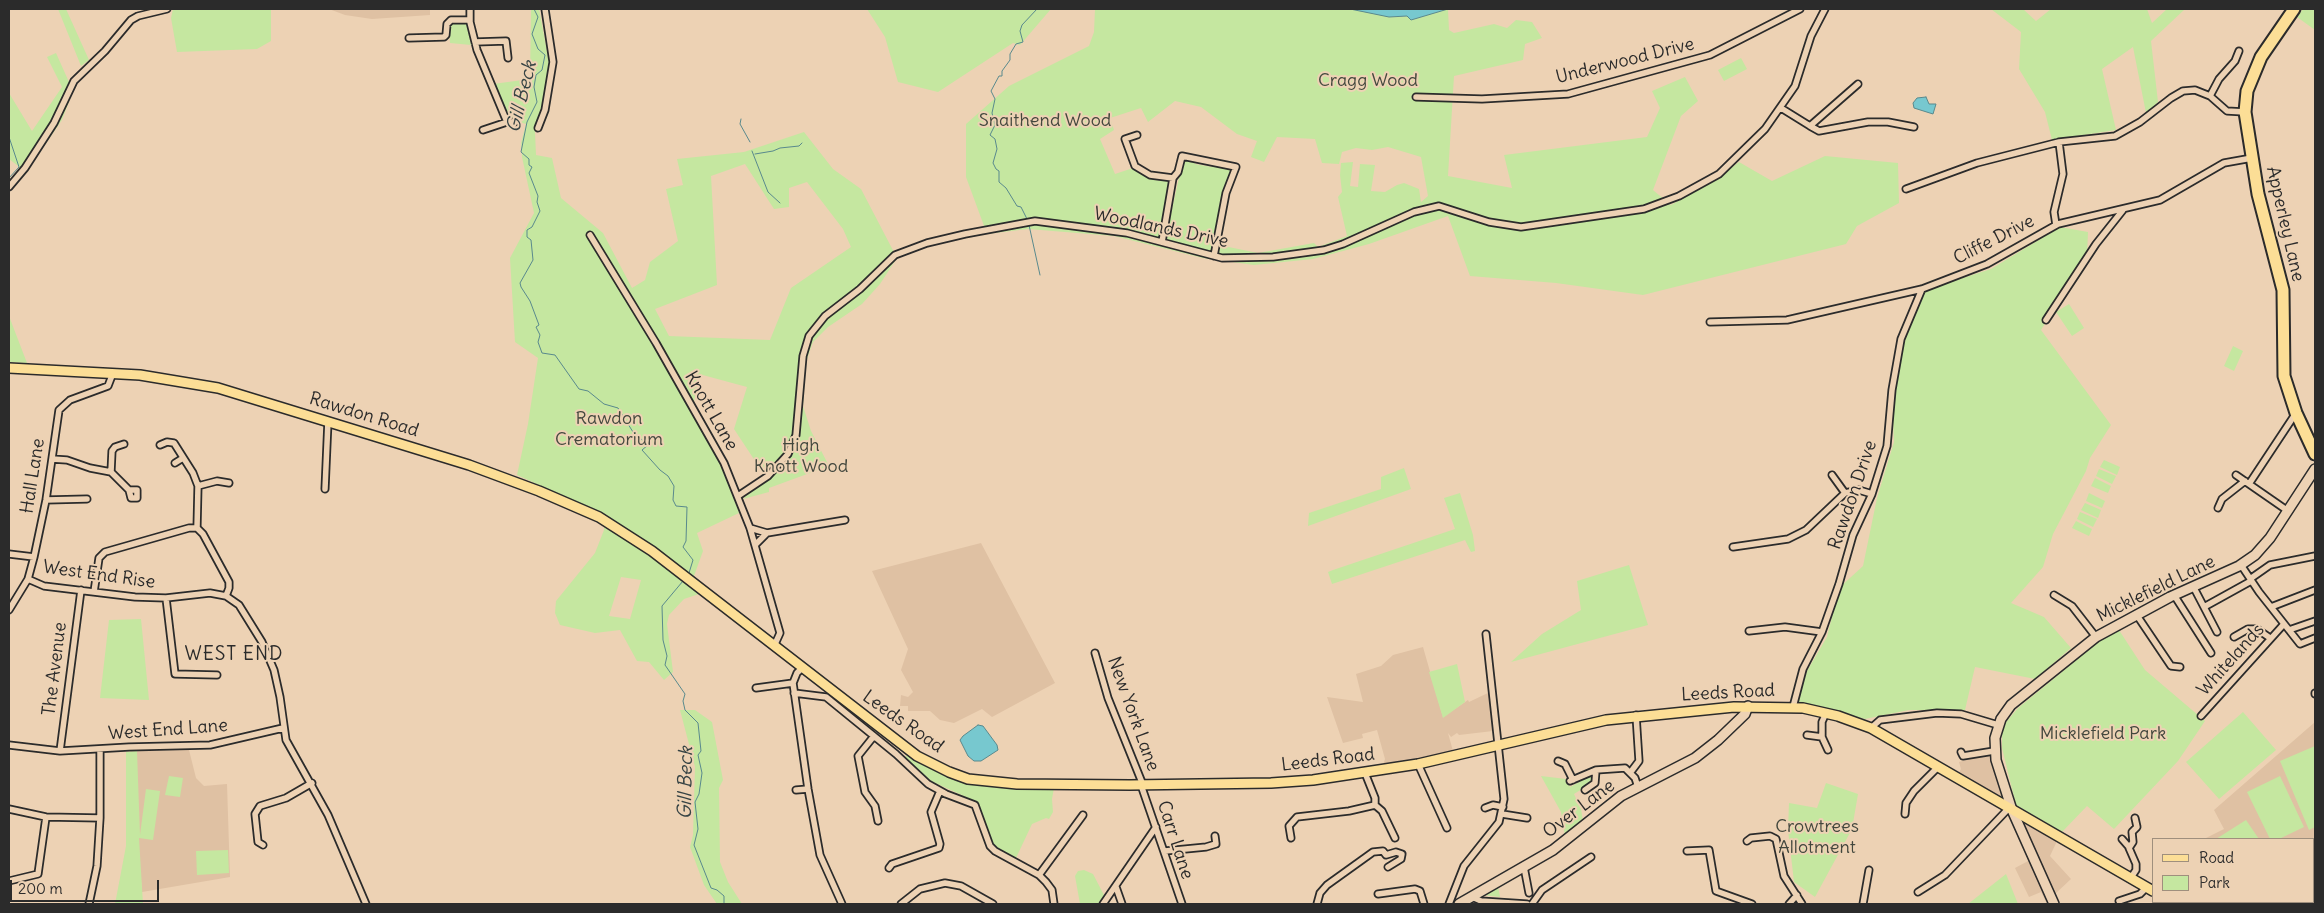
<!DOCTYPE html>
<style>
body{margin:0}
#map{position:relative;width:2324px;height:913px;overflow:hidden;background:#edd2b4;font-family:Delius,sans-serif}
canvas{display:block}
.frame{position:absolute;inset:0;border:10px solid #2b2b2b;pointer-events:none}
.legend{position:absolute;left:2152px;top:838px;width:162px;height:65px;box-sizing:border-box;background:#edd2b4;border:1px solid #9f8f7d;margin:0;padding:6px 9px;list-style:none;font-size:15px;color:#2b2b2b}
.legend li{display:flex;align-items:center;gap:10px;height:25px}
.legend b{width:25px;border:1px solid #9f8f7d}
.scale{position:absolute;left:10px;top:880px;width:149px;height:22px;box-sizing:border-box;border:2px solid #2b2b2b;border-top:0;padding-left:6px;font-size:15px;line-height:18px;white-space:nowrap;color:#2b2b2b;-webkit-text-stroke:4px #edd2b4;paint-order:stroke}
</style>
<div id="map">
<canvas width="2324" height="913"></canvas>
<div class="frame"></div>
<ul class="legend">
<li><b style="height:6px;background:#fcde96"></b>Road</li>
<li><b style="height:14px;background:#c5e7a0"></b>Park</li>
</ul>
<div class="scale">200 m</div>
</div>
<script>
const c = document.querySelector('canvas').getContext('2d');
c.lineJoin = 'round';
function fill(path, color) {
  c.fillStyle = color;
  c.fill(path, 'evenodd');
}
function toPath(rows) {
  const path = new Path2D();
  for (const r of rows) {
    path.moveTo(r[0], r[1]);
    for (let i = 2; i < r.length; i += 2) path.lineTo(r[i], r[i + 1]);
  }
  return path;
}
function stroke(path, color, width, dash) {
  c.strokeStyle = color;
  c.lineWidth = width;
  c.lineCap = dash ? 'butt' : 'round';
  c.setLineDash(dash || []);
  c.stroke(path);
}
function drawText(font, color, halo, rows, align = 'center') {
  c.font = font + ' Delius,sans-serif';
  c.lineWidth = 4;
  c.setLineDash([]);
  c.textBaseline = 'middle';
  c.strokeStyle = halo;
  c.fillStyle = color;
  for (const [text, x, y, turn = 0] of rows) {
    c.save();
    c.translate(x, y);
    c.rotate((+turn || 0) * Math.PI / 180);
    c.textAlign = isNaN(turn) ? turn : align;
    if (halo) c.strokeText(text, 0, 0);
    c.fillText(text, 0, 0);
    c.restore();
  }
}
fill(toPath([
 [329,9,430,9,430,15,372,19,345,15],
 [981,543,1055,683,992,717,982,709,954,723,940,720,930,711,908,711,908,706,900,706,901,695,908,697,913,692,901,670,908,649,872,571],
 [1423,647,1443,717,1468,700,1469,702,1490,692,1495,718,1493,731,1459,735,1457,733,1451,737,1448,733,1453,751,1383,765,1385,759,1377,730,1362,734,1363,738,1343,743,1327,697,1363,702,1356,674,1381,666,1393,655],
 [2315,722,2315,904,2230,904,2226,902,2313,902,2313,839,2204,839,2224,829,2214,810],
 [189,750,196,778,204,786,227,784,230,877,142,892,131,751],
 [1990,753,1994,769,2023,819,2057,841,2050,856,2071,879,2055,894,2054,904,2047,904,2041,892,2029,897,2015,868,2030,860,2007,805,1958,774,1961,769,1959,762]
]), '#dfc1a3');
fill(toPath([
 [58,9,66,9,89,60,81,66],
 [173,9,271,9,271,41,257,49,177,52,171,18],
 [531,9,539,9,549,62,546,90,535,132,536,155,552,158,561,198,603,233,632,288,645,280,650,262,678,241,666,189,683,185,677,159,744,152,804,132,833,169,861,189,897,258,880,284,862,304,828,327,813,342,806,362,803,406,811,431,829,466,769,488,769,492,743,499,765,476,734,429,747,387,699,374,692,413,724,470,739,513,697,533,703,551,694,576,699,594,684,599,669,615,667,624,673,672,664,680,649,662,637,661,620,630,595,633,560,625,555,613,556,601,595,553,604,530,605,515,517,475,528,424,538,358,515,342,510,258,534,213,522,157,521,143,526,124,509,119,493,84,530,79],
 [745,164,774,209,789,207,789,188,807,182,843,229,851,247,791,288,770,340,669,336,655,309,717,285,711,176],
 [621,577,641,580,630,619,609,616],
 [867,9,1051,9,1020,45,1013,43,938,92,898,82,885,37],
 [1095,9,1350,9,1396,17,1407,16,1411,20,1448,9,1449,30,1454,33,1494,24,1507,28,1516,20,1532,22,1542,38,1525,44,1523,60,1454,76,1448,176,1512,188,1504,155,1647,137,1660,108,1652,91,1685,77,1698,101,1681,116,1653,190,1671,205,1718,178,1739,162,1772,181,1825,156,1898,163,1899,203,1857,226,1846,244,1643,295,1556,283,1470,276,1448,216,1369,244,1313,259,1254,265,1203,258,1114,236,1028,229,987,234,966,177,966,124,1009,86,1089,46,1094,32],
 [1175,101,1201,107,1237,134,1257,141,1251,157,1264,162,1277,137,1315,139,1322,163,1339,164,1342,152,1356,148,1372,150,1388,147,1421,157,1428,196,1421,202,1419,189,1404,183,1397,185,1385,192,1371,191,1375,165,1360,164,1358,187,1350,186,1353,162,1341,163,1340,175,1342,192,1338,197,1347,236,1318,247,1314,243,1258,253,1214,244,1233,170,1232,167,1213,163,1212,167,1195,164,1195,160,1183,160,1165,240,1160,239,1171,181,1155,180,1133,168,1115,174,1100,139,1114,130,1110,118,1141,108,1148,122],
 [1069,222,1126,230,1151,237],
 [1991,9,2023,9,2036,21,2051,9,2147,9,2152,23,2167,9,2185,9,2151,41,2158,102,2146,113,2133,47,2102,69,2116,130,2052,140,2045,112,2019,69,2021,32],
 [2303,9,2315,9,2315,30,2297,17],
 [466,22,471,45,450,43,449,26,452,23],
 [56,53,73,91,62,120,26,172,9,159,9,93,32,131,62,87,47,57],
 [1741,58,1747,69,1724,81,1718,70],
 [2060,227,2088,232,2087,256,2041,330,2111,425,2090,458,2086,471,2053,534,2043,567,2011,603,2044,617,2071,648,2035,679,1975,667,1965,710,1909,710,1865,719,1797,702,1807,671,1827,637,1839,588,1863,566,1877,498,1894,442,1892,396,1904,340,1925,290,1991,269],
 [2069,304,2084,328,2072,336,2056,312],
 [9,316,27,363,9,362],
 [2233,346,2243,351,2234,371,2224,366],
 [2104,460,2120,467,2117,475,2100,467],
 [1404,468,1411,489,1308,526,1309,513,1381,489,1381,477],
 [2099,469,2116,476,2112,484,2096,476],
 [2095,478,2111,486,2108,493,2091,486],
 [1460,493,1473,535,1475,551,1471,552,1465,540,1332,584,1328,572,1333,570,1455,529,1444,498],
 [2089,493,2105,501,2102,508,2086,501],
 [2085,503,2101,510,2098,518,2081,510],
 [2080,512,2097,519,2093,527,2077,519],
 [2076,521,2092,529,2089,536,2072,528],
 [1629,565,1648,625,1511,662,1542,634,1581,610,1577,581],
 [141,619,149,700,100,698,109,620],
 [2117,627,2145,670,2205,721,2178,761,2114,829,2087,806,2062,832,2016,805,2002,748,2002,727,2018,708],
 [1457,664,1465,702,1443,718,1429,672],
 [680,710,695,710,712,722,723,780,719,788,720,862,728,882,742,904,717,904,704,885,690,847,693,835,695,767],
 [2243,712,2276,750,2219,799,2186,762],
 [2315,746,2315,827,2309,830,2280,761],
 [137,751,140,835,146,789,160,791,153,840,139,838,143,904,115,904,126,846,126,752],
 [909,753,981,784,1009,789,1054,788,1052,799,1053,812,1049,819,1046,818,1032,824,1016,858,994,847,990,840,977,802,931,781,905,757],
 [1592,775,1594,780,1590,784,1574,794,1581,809,1583,821,1565,836,1561,812,1541,776,1566,779,1570,787],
 [169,776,183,778,180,797,165,795],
 [2280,776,2304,827,2279,839,2270,839,2247,792],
 [1826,783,1858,794,1852,829,1815,897,1794,882,1788,830,1789,803,1817,808],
 [2246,820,2259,839,2216,839],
 [228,850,229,873,197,875,196,851],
 [1084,870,1093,874,1105,897,1098,904,1080,904,1075,876,1078,871],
 [2006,874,2018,904,1968,904],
 [1498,886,1500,897,1482,895]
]), '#c5e7a0');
const water = toPath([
 [1350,9,1448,9,1411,20,1407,16,1389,17,1350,9],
 [1926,97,1929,104,1936,104,1933,114,1914,108,1913,103,1917,98,1926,97],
 [978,725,983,726,997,745,998,750,981,761,974,761,968,756,960,740,963,736,978,725]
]);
fill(water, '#77c8cf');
stroke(water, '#59898d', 1);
stroke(toPath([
 [534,9,538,17,532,34,538,49,545,55,542,70,536,75,534,87,537,102,527,122,521,152,529,159,529,165,532,167,529,173,538,196,537,202,540,211,532,227,527,230,527,237,531,240,533,260,520,283,521,287,530,301,539,325,536,327,540,335,538,342,542,353,555,355,579,389,588,391,604,404,618,408,633,432,648,445,642,450,660,470,668,476,674,486,673,500,676,506,687,507,686,541,683,547,693,560,689,573],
 [741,119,740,124,750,142],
 [9,137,19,167,9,178],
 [752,151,768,192,780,203],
 [755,154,773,151,780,148,799,146,802,143],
 [1028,221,1021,207,1017,206,1006,188,999,182,999,171,996,169,993,163,997,149,995,139,990,135,995,125,992,113,995,99,991,91,999,76,1002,76,1002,71,1010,60,1010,54,1016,44,1023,42,1020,31,1022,25,1037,9],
 [1029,225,1040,275],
 [683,581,662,606,663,640,667,656,665,665,685,694,683,701,685,710,698,723,701,751,698,755,702,773,699,794,695,802,698,829,694,845,711,888,717,890,724,896,724,904]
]), '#59898d', 1);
const street = toPath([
 [470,9,470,22,477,50,507,122],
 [409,38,444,37,446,35,447,24,451,20,470,20],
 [475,42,506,41,508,58],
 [2210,96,2219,79,2235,61,2239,51],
 [1416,97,1482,99,1568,94,1710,55,1800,9],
 [1781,108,1810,126,1858,84],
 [1810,126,1819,131,1868,122,1888,122,1914,127],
 [538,128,545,110,553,62,545,9],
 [483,130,507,122,515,122],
 [1137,135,1125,139,1135,166,1150,175,1173,178],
 [9,187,25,168,54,123,74,81,105,51,131,20,138,16,167,9],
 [1906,189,1977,163,2059,142,2115,136,2140,122,2171,98,2183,91,2195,90,2210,96,2227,111,2245,112],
 [2056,225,2054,212,2063,174,2059,142],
 [590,235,656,343,724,463,750,528,780,633,775,644],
 [1162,242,1173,178,1178,172,1182,156,1236,167,1226,193,1214,256],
 [2046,320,2096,244,2123,210],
 [1710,322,1787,320,1922,289,1987,264,2058,224,2160,200,2224,163,2252,158],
 [160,445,167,442,174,443,193,473,198,486,197,528],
 [52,459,67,460,90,468,111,472],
 [175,463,183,458],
 [111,472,129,490,137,490,137,498,131,498,129,490],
 [111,472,112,451,115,447,124,444],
 [1832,475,1845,493],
 [2236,475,2288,511],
 [2249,484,2296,413],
 [198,486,217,481,229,483],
 [325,489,328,421],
 [738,496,768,476,788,454,796,435,803,356,809,336,825,316,860,289,895,255,927,243,965,234,1035,221,1127,233,1222,258,1273,257,1324,250,1343,244,1414,212,1439,206,1489,222,1521,227,1644,209,1679,196,1719,174,1765,129,1795,86,1811,36,1825,9],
 [46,500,87,499],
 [2218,508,2222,499,2245,481],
 [750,528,767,533,845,520],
 [755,545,767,533],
 [1733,547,1788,539,1806,530,1845,493,1859,490,1872,494],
 [9,554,34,557],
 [2241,565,2259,592,2300,644,2315,638],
 [28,579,44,586,135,597,166,598,210,593,226,596,239,605,262,642,274,670,280,697,286,740,328,815,366,904],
 [2250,579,2270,565,2315,556],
 [2193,586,2217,632],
 [94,592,99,558,105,552,189,528,197,528,203,534,229,582,229,588,226,596],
 [2054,595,2072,606,2096,637],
 [2174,595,2211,653],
 [166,598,175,674,217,675],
 [2204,607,2251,581],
 [2271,607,2315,590],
 [9,610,28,579,34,557,46,500,59,410,70,400,108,386,113,373],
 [2136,614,2171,666,2180,667],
 [2289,630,2315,621],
 [1749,631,1785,627,1822,632],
 [2234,637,2248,629,2257,629,2270,638],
 [1095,653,1108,698,1143,785],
 [803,667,797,673,793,683,808,789,820,855,842,904],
 [756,688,793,683],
 [794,693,826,697,896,754,928,784,946,794,975,805,990,846,995,851,1039,875,1046,882,1052,890,1054,904],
 [2315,693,2315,694],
 [1793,707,1803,669,1822,632,1839,584,1853,535,1872,494,1887,446,1892,390,1901,339,1922,289],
 [1826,713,1822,722,1822,737,1828,750],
 [2201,716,2284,624],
 [1871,728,1880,720,1937,713,1961,714,1998,725],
 [1807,735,1822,737],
 [874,736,858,756,865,792,875,806,878,821],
 [9,745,60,751,129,747,210,745,283,728],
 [60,751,81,590],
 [1961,752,1963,756,1994,751],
 [1558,761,1565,764,1573,780],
 [1418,764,1447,828],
 [1365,773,1375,798,1375,805,1382,811,1395,838],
 [1630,773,1639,761,1636,715],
 [1570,781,1596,770,1625,768,1635,778,1638,787],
 [1141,785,1182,904],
 [796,790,808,789],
 [1585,790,1595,783,1596,770],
 [1485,808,1493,805,1503,807],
 [9,809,46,817,100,818],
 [1502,814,1527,818],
 [1905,814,1906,803,1914,791,1938,767],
 [1291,838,1289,826,1297,817,1349,811,1375,805],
 [2122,839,2129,847],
 [1747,841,1751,838,1770,836,1776,839,1784,876,1802,904],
 [263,845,258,842,255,814,260,806,286,798,312,783],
 [1165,851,1206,847,1216,844,1215,836],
 [1687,851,1709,850,1716,891,1752,904],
 [1524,867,1529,893],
 [889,868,892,864,939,848,940,844,931,812,940,791],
 [1039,875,1083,815],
 [2130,879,2136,870,2136,864,2129,848,2133,842,2132,832,2137,827,2135,818],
 [9,881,38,874,46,817],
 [1116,887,1122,904],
 [1918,892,1945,875,2009,808],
 [1378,894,1415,889,1420,891,1424,904],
 [1472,897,1481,901,1527,904],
 [2119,901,2140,894,2146,888],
 [89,904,97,866,100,818,100,750],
 [901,904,920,889,945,883,961,886,993,904],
 [1103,904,1156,827],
 [1317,904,1320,893,1327,885,1373,852,1383,851,1386,855,1396,852,1402,854,1401,859,1388,867],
 [1449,904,1464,866,1499,822,1504,799,1486,634],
 [1532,904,1542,890,1591,857],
 [1789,904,1797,895],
 [1863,904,1869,870]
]);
const secondary = toPath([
 [1459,904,1553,850,1621,796,1695,758,1718,740,1745,714,1748,706],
 [2054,904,2012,810,1996,760,1995,738,2001,719,2011,705,2096,637,2170,597,2239,566,2255,555,2270,538,2315,469]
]);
const primary = toPath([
 [9,368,140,375,218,388,469,465,539,491,599,517,652,551,917,756,949,772,968,779,1017,784,1130,785,1271,783,1313,780,1418,764,1606,720,1734,707,1803,708,1838,716,1871,728,2153,891],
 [2171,902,2175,904]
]);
const highway = toPath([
 [2294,9,2261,57,2247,91,2245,112,2258,194,2283,290,2284,376,2296,413,2315,454]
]);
stroke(street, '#2b2b2b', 9);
stroke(secondary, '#2b2b2b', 12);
stroke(primary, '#2b2b2b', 12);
stroke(highway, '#2b2b2b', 15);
stroke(street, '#edd2b4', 5.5);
stroke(secondary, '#edd2b4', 9);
stroke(primary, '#fcde96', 9);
stroke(highway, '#fcde96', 11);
drawText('18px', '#2b2b2b', '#edd2b4', [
 ["Underwood Drive",1625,61,-14],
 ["Apperley Lane",2285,224,77],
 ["Woodlands Drive",1161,228,12],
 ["Cliffe Drive",1994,240,-27],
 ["Knott Lane",711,411,60],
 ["Rawdon Road",364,415,17],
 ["Hall Lane",33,476,-81],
 ["Rawdon Drive",1853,495,-71],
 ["West End Rise",99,575,8],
 ["Micklefield Lane",2156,589,-26],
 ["Whitelands",2231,660,-48],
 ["The Avenue",55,669,-83],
 ["Leeds Road",1728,693,-3],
 ["New York Lane",1133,714,70],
 ["Leeds Road",903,722,35],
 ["West End Lane",168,730,-4],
 ["Leeds Road",1328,760,-7],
 ["Over Lane",1579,809,-37],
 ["Carr Lane",1175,840,72]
]);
drawText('18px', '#42473d', '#edd2b4', [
 ["Cragg Wood",1368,81],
 ["Snaithend Wood",1045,121],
 ["Rawdon",609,419],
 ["Crematorium",609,440],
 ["High",801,446],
 ["Knott Wood",801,467],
 ["Micklefield Park",2103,734],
 ["Crowtrees",1817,827],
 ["Allotment",1817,848]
]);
drawText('italic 19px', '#364344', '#edd2b4', [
 ["Gill Beck",522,97,-76],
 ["Gill Beck",686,783,-89]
]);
c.letterSpacing = '1px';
drawText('19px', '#2b2b2b', '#edd2b4', [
 ["WEST END",234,655]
]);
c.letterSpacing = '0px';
</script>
